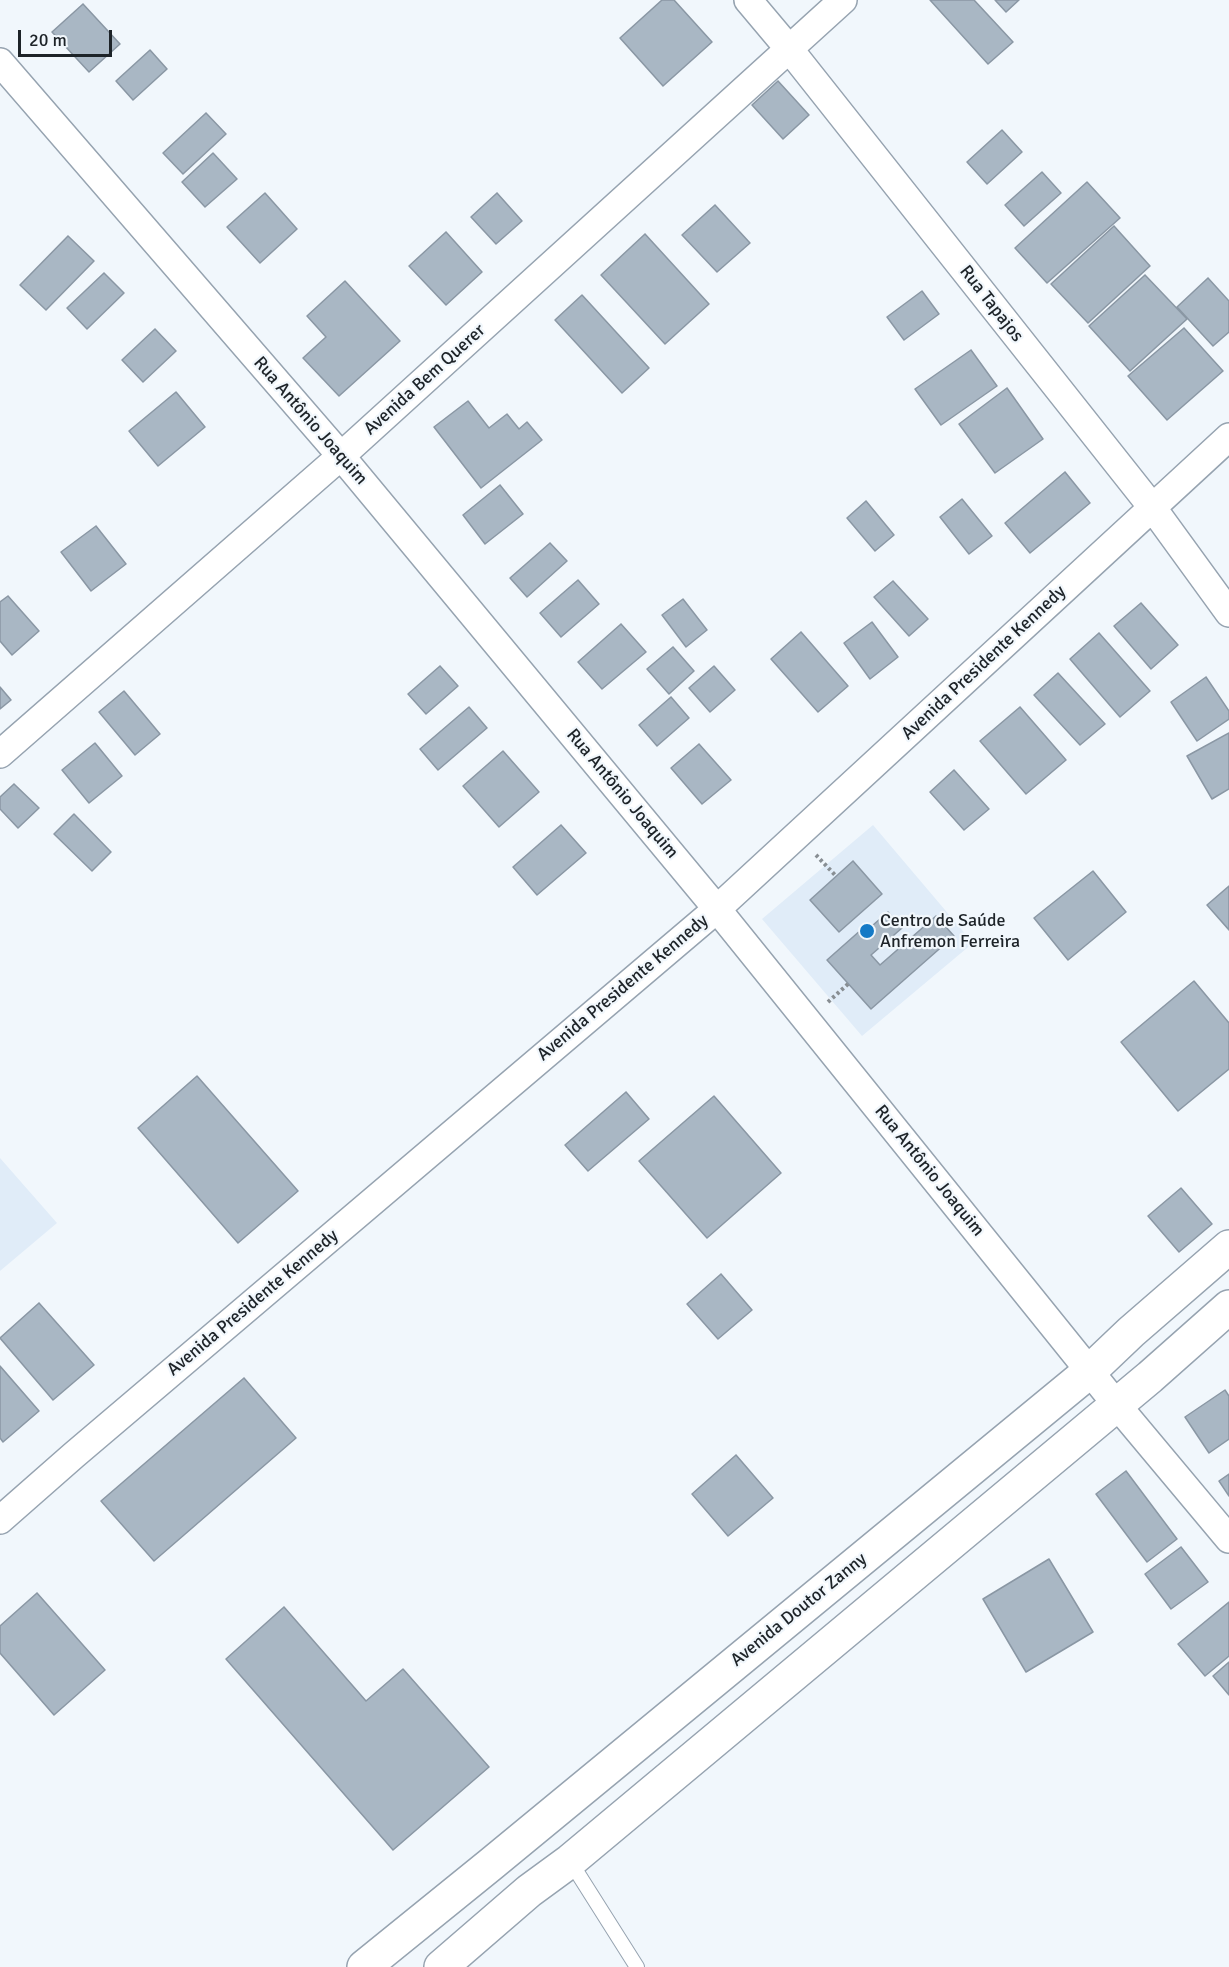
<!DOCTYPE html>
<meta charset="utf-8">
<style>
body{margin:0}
#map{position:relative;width:1229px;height:1967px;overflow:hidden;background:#f1f7fc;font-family:Signika,sans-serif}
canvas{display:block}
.scale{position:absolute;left:18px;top:30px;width:94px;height:27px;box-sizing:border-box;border:3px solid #1d2328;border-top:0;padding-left:8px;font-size:18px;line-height:21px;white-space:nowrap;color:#1d2328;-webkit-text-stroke:4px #f1f7fc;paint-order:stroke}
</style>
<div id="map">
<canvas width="1229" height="1967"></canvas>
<div class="scale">20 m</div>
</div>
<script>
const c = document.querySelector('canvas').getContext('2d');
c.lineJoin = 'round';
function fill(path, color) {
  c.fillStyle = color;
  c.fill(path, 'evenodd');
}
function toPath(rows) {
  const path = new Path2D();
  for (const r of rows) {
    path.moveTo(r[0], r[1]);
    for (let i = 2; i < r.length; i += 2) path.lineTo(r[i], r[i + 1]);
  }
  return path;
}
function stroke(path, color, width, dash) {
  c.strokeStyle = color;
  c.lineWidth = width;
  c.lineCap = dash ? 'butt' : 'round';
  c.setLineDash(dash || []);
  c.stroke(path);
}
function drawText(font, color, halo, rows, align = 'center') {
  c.font = font + ' Signika,sans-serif';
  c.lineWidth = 4.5;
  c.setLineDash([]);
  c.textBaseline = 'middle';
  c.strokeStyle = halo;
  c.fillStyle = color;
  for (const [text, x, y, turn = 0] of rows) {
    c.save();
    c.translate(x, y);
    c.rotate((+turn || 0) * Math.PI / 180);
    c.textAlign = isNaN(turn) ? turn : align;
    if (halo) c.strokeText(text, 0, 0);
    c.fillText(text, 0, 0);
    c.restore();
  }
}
fill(toPath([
 [873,825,973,943,862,1036,762,919],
 [0,1158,57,1223,0,1271]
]), '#e0ecf8');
const building = toPath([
 [662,0,674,0,712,42,663,86,620,38,662,0],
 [930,0,974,0,1013,42,988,64,930,0],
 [995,0,1019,0,1006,12,995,0],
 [83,4,120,44,89,72,52,32,83,4],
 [150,50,167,69,133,100,116,81,150,50],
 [778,81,809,115,783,139,752,105,778,81],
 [206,113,226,134,183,174,163,153,206,113],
 [1002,130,1022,152,987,184,967,162,1002,130],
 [213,153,237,179,205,207,182,182,213,153],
 [1042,172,1061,193,1024,226,1005,205,1042,172],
 [1087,182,1120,218,1047,283,1015,248,1087,182],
 [265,193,297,229,260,263,227,227,265,193],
 [497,193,522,221,496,244,471,217,497,193],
 [715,205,750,243,717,272,682,235,715,205],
 [1114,226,1150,266,1088,323,1051,284,1114,226],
 [446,232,482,272,446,305,409,266,446,232],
 [645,234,709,304,665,344,601,275,645,234],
 [68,236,94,261,46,310,20,285,68,236],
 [104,273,124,293,87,329,67,308,104,273],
 [1145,275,1187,319,1130,371,1089,326,1145,275],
 [1208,278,1229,301,1229,332,1213,346,1177,307,1208,278],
 [345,281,400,341,339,396,303,358,326,337,307,316,345,281],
 [922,291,939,314,904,340,887,317,922,291],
 [582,295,649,368,622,393,555,320,582,295],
 [1184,328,1223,371,1167,420,1128,376,1184,328],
 [155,329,176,351,143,382,122,360,155,329],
 [971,350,997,386,941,425,915,389,971,350],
 [1007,388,1043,439,995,473,959,424,1007,388],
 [176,392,205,427,158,466,129,431,176,392],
 [468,401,489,428,507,414,519,429,527,422,542,440,481,488,434,427,468,401],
 [1065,472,1090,503,1030,553,1005,523,1065,472],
 [500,485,523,514,485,544,463,515,500,485],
 [962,499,992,536,969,554,940,517,962,499],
 [866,501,894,535,875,551,847,518,866,501],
 [96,526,126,564,91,591,61,552,96,526],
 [550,543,567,561,527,597,510,578,550,543],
 [578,580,599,604,561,637,540,613,578,580],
 [893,581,928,619,909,636,874,597,893,581],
 [8,596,39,631,12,655,0,641,0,602,8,596],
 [683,599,707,630,686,647,662,615,683,599],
 [1141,603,1178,645,1151,669,1114,626,1141,603],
 [872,622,898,657,870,679,844,643,872,622],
 [621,624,646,652,602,689,578,662,621,624],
 [801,632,848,686,818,712,771,659,801,632],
 [1099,633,1150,691,1120,717,1070,659,1099,633],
 [673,647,694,671,669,694,647,669,673,647],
 [440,666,458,686,426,714,408,694,440,666],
 [714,666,735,690,710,712,689,688,714,666],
 [1058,673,1105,724,1080,745,1034,695,1058,673],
 [1206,677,1229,711,1229,719,1197,741,1171,702,1206,677],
 [0,687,11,700,0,709,0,687],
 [124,691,160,734,135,755,99,712,124,691],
 [671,697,689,718,657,746,639,725,671,697],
 [469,707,487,728,438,770,420,749,469,707],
 [1020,707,1066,760,1026,794,980,741,1020,707],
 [1229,733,1229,789,1212,799,1187,756,1229,733],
 [95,743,122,776,89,803,62,770,95,743],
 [699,744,731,780,702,804,671,768,699,744],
 [503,751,539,792,499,827,463,786,503,751],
 [954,770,989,809,964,830,930,792,954,770],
 [14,784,39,808,18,828,0,809,0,797,14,784],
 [74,814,111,852,92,871,54,834,74,814],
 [561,825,586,853,537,895,513,867,561,825],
 [853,861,882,894,839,932,810,900,853,861],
 [1093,871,1126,912,1068,960,1034,918,1093,871],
 [1229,886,1229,930,1207,905,1229,886],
 [888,912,902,928,871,955,880,965,936,916,954,936,871,1009,827,960,862,929,865,932,888,912],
 [1194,981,1229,1023,1229,1069,1178,1111,1121,1042,1194,981],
 [197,1076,298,1191,238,1243,138,1128,197,1076],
 [626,1092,649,1119,588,1171,565,1145,626,1092],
 [714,1096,781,1173,707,1238,639,1161,714,1096],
 [1181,1188,1212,1224,1179,1252,1148,1216,1181,1188],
 [721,1274,752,1310,718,1339,687,1304,721,1274],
 [39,1303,94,1365,53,1400,0,1338,39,1303],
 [0,1366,39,1411,3,1442,0,1438,0,1366],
 [244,1378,296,1438,154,1561,101,1501,244,1378],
 [1225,1390,1229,1396,1229,1439,1209,1453,1185,1417,1225,1390],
 [736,1455,773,1498,728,1536,692,1494,736,1455],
 [1126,1471,1177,1539,1147,1562,1096,1494,1126,1471],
 [1229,1474,1229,1496,1219,1481,1229,1474],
 [1181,1547,1208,1582,1171,1609,1145,1574,1181,1547],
 [1049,1559,1093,1632,1026,1672,983,1599,1049,1559],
 [37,1593,105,1670,54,1715,0,1653,0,1626,37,1593],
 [1229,1602,1229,1656,1205,1676,1178,1644,1229,1602],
 [284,1607,366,1701,403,1669,489,1767,393,1850,226,1659,284,1607],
 [1229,1662,1229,1695,1213,1676,1229,1662]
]);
fill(building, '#a9b7c4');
stroke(building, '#8a97a4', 1.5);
const service = toPath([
 [570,1861,637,1967]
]);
const minor = toPath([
 [748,0,790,50,1152,507,1229,613],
 [0,62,341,456,717,909,1116,1404,1229,1539],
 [0,754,341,456,843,0],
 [0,1520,74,1455,717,909,1229,437]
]);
const tertiary = toPath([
 [364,1967,490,1865,1090,1371,1131,1332,1229,1247],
 [441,1967,529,1891,570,1861,1150,1377,1229,1307]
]);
stroke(service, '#96a3b0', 16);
stroke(minor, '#96a3b0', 30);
stroke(tertiary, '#96a3b0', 36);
stroke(toPath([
 [816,855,836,876],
 [828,1002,848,984]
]), '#888e93', 4, [3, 3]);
stroke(service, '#fff', 14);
stroke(minor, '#fff', 27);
stroke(tertiary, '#fff', 33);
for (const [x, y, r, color] of [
 [867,931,8,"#157ac6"]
]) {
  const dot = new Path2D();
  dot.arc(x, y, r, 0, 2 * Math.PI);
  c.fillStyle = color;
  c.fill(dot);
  stroke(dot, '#f1f7fc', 2);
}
drawText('18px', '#1d2328', '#f1f7fc', [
 ["Rua Tapajos",991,304,52],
 ["Avenida Bem Querer",425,380,-42],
 ["Rua Antônio Joaquim",310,421,49],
 ["Avenida Presidente Kennedy",984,663,-43],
 ["Rua Antônio Joaquim",622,794,50],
 ["Avenida Presidente Kennedy",623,988,-40],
 ["Rua Antônio Joaquim",929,1171,51],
 ["Avenida Presidente Kennedy",253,1303,-40],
 ["Avenida Doutor Zanny",799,1610,-39]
]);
drawText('18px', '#1d2328', '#f1f7fc', [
 ["Centro de Saúde",880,921],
 ["Anfremon Ferreira",880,942]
], 'left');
</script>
